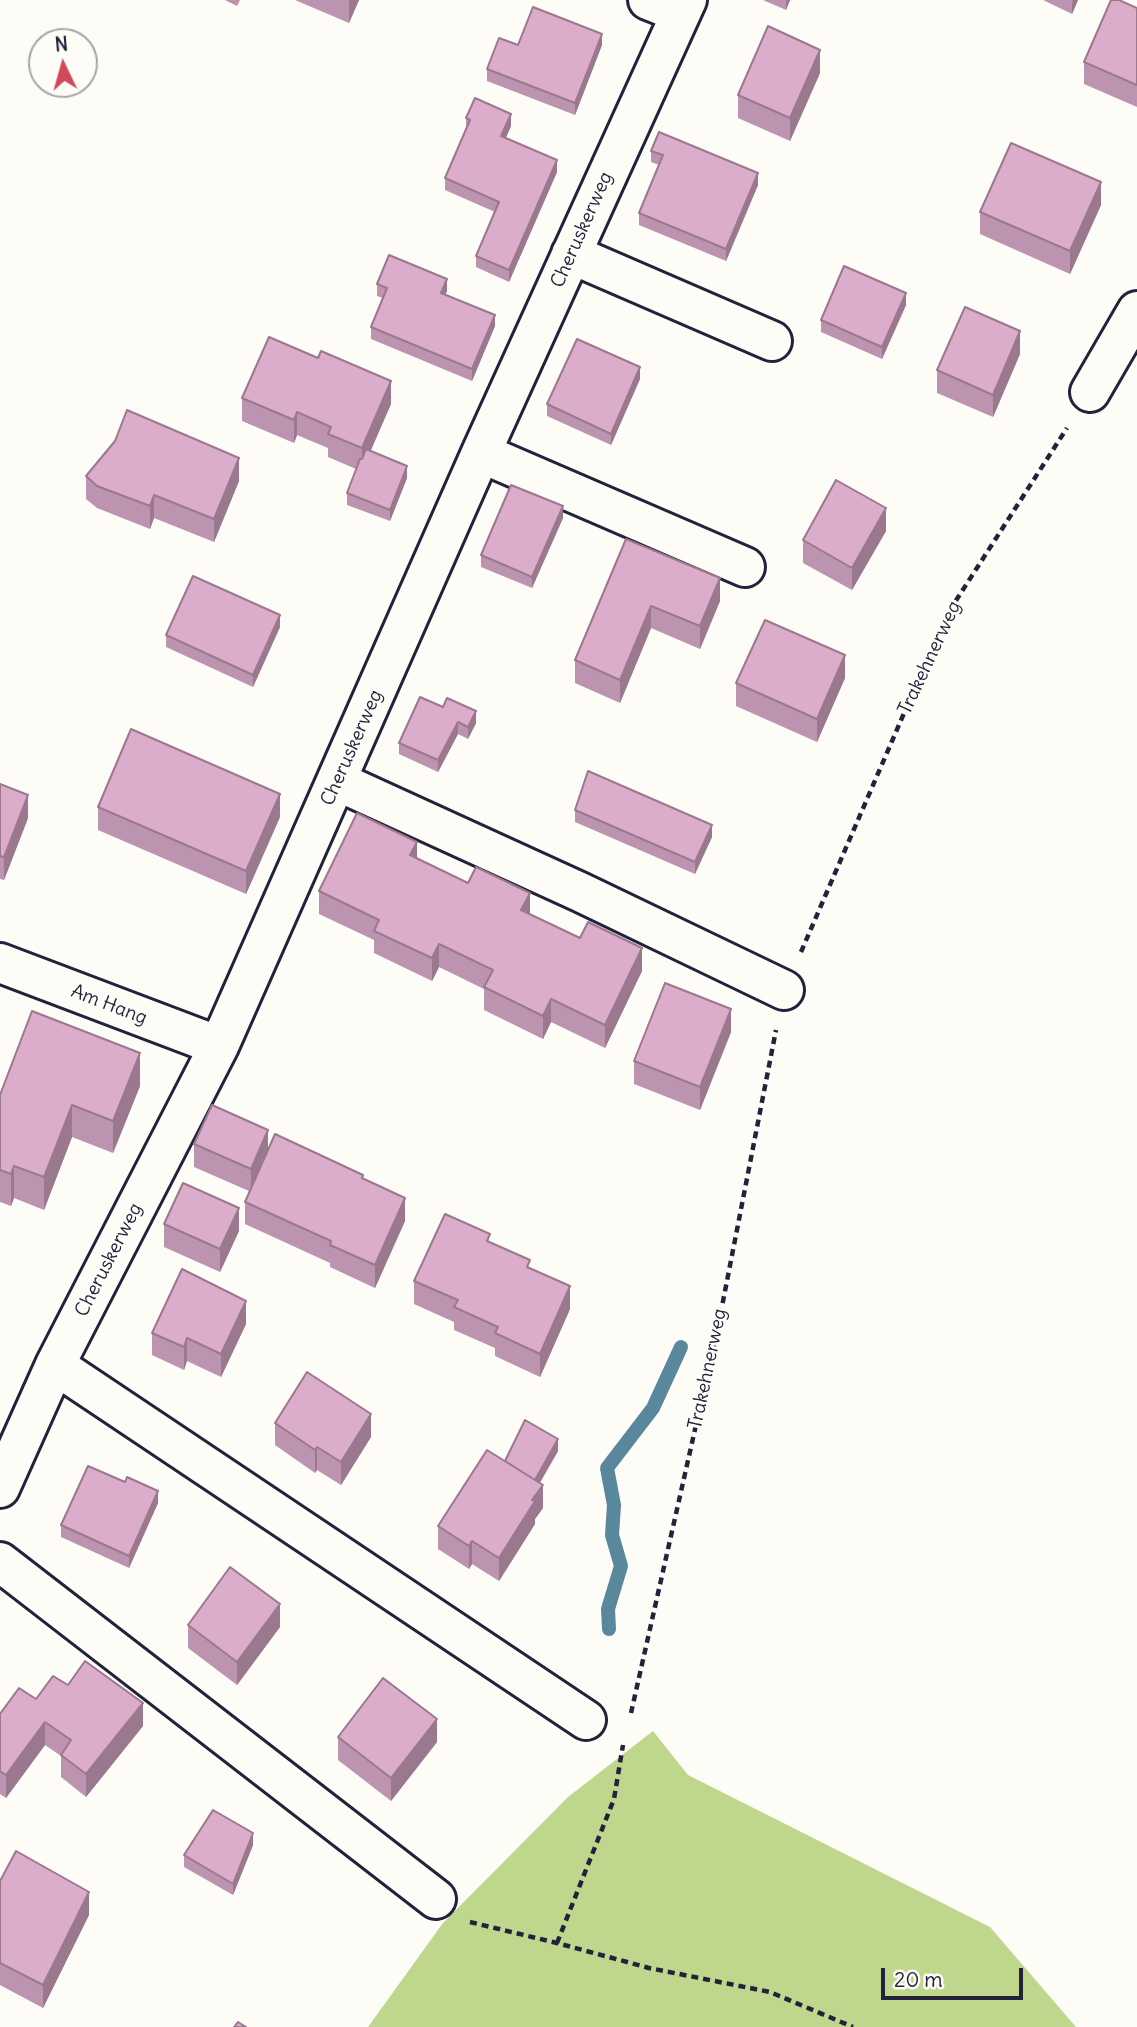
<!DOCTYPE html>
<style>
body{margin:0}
#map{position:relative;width:1137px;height:2027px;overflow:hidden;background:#fdfcf7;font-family:Delius,sans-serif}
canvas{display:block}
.north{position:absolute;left:28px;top:28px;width:70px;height:70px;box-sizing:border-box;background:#fdfcf7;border:2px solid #a5a5ac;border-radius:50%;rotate:355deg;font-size:19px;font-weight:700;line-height:28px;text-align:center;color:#22223b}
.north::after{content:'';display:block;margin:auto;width:24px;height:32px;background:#d1495b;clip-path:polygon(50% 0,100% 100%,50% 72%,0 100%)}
.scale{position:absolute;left:881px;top:1968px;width:142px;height:32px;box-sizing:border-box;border:4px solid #22223b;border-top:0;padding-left:9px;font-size:21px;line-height:24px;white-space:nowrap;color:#22223b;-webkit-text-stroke:5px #fdfcf7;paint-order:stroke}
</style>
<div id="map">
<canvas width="1137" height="2027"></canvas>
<div class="north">N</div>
<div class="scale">20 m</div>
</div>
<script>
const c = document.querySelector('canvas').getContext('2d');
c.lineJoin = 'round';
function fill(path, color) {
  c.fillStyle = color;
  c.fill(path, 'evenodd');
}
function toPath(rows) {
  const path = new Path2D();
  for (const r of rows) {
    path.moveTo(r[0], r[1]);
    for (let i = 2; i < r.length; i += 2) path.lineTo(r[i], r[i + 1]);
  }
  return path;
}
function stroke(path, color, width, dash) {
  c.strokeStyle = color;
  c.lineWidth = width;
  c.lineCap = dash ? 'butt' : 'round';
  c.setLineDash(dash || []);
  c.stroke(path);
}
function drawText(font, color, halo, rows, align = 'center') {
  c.font = font + ' Delius,sans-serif';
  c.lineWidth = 6;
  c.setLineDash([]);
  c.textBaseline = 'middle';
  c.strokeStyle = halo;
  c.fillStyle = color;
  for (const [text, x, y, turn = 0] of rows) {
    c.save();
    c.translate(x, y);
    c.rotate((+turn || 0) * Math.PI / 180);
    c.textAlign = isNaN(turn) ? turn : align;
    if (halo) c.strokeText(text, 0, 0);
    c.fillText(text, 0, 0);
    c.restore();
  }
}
fill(toPath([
 [653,1731,688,1775,990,1927,1076,2027,368,2027,443,1923,568,1797]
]), '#bfd78d');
stroke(toPath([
 [609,1629,608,1609,621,1566,612,1535,614,1505,607,1468,653,1408,681,1347]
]), '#59879c', 14);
const minor = toPath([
 [648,0,681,13],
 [571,254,772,341],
 [1090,392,1137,311],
 [481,453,745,567],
 [337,781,580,892,784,990],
 [0,963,219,1046],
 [55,1365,586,1720],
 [0,1488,55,1365,219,1046,481,453,687,0],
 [0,1562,436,1899]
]);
stroke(minor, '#22223b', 44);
stroke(toPath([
 [801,952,946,616,1067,428],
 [631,1713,717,1332,776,1030],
 [470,1922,557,1943,649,1968,770,1992,853,2027],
 [557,1943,614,1799,623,1745]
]), '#22223b', 4.5, [7, 5]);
stroke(minor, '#fdfcf7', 38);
fill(toPath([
 [225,0,240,0,237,6],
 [295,0,359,0,349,23],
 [763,0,790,0,786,10],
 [1043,0,1078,0,1072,14],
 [1137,8,1137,107,1084,84,1084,62],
 [602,45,575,115,487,81,487,69],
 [820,73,790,141,738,118,738,95],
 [466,118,511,126,506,138,557,172,509,282,476,267,476,256,495,212,445,190,445,178,466,130],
 [651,151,758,185,726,261,639,225,639,213,659,165,651,162],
 [1101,205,1070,274,980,234,980,212],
 [377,284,447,291,445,294,495,326,472,381,371,339,371,327,383,298,377,296],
 [906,305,882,359,821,332,821,320],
 [1020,354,993,417,937,393,937,370],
 [640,379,611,445,547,416,547,404],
 [242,398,391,404,370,451,407,478,390,521,347,505,347,493,356,469,328,457,328,448,297,435,294,443,242,421],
 [86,476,239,481,214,542,154,518,150,529,97,508,86,499],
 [563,518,532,588,481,567,481,555],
 [886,531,852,590,803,563,803,540],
 [626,539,720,601,700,649,651,628,620,703,575,683,575,660],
 [280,627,253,687,166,647,166,635],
 [845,678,817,742,736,706,736,683],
 [420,697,476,723,468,739,458,734,438,772,399,754,399,743],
 [0,784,28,818,4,880,0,879],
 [98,807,280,817,246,894,98,830],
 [575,810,712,837,695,874,575,822],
 [417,858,642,971,605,1048,551,1022,543,1039,484,1010,484,989,439,967,432,981,374,953,374,940,319,914,319,891],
 [731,1032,700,1110,634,1084,634,1061],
 [140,1086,113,1153,72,1137,44,1210,14,1198,11,1206,0,1202,0,1095],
 [194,1144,268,1150,363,1179,405,1221,375,1288,330,1267,330,1263,245,1224,245,1202,249,1191,194,1167],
 [164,1224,239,1231,220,1272,164,1247],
 [490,1243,530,1268,570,1309,540,1377,495,1356,495,1348,454,1330,454,1322,414,1304,414,1281],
 [246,1324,221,1377,187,1361,184,1370,152,1355,152,1333],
 [275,1423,371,1437,341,1485,317,1470,315,1473,275,1445],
 [558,1451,540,1483,543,1508,535,1519,535,1524,499,1581,472,1564,469,1569,438,1549,438,1526,505,1461],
 [158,1503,129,1568,61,1537,61,1525],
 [188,1625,280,1627,237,1685,188,1648],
 [68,1685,143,1726,86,1797,61,1777,61,1756,45,1745,6,1798,0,1794,0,1714],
 [338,1737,437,1742,391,1801,338,1760],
 [253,1845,233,1895,184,1867,184,1855],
 [0,1881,89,1915,43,2008,0,1985]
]), '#bd94af');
fill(toPath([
 [349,0,359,0,349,23],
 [786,0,790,0,786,10],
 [1073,0,1078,0,1072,14,1072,2],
 [602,34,602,45,575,115,575,103],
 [820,50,820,73,790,141,790,118],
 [511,114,511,126,501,148,501,136],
 [557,160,557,172,509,282,509,270],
 [758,173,758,185,726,261,726,249],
 [1101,182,1101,205,1070,274,1070,251],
 [447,279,447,291,441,304,441,293],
 [906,293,906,305,882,359,882,347],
 [495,315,495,326,472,381,472,369],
 [1020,331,1020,354,993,417,993,395],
 [640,367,640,379,611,445,611,434],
 [391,381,391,404,362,471,362,448],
 [297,412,297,435,294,443,294,420],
 [239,458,239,481,214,542,214,519],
 [407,466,407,478,390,521,390,510],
 [154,495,154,518,150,529,150,506],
 [563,506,563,518,532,588,532,577],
 [886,508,886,531,852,590,852,568],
 [720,578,720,601,700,649,700,626],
 [651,606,651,628,620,703,620,680],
 [280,615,280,627,253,687,253,675],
 [845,655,845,678,817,742,817,719],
 [476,711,476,723,468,739,468,727],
 [458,722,458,734,438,772,438,760],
 [280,794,280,817,246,894,246,871],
 [28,795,28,818,4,880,4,857],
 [712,825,712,837,695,874,695,862],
 [417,842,417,865,410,855],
 [530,893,530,915,521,910],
 [439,944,439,967,432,981,432,958],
 [642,948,642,971,605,1048,605,1025],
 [551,999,551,1022,543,1039,543,1016],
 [731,1009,731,1032,700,1110,700,1087],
 [140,1053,140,1086,113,1153,113,1121],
 [72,1105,72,1137,44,1210,44,1177],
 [268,1130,268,1152,251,1192,251,1169],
 [14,1166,14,1198,11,1206,11,1174],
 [405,1198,405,1221,375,1288,375,1265],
 [239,1208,239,1231,220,1272,220,1249],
 [570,1286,570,1309,540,1377,540,1354],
 [246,1301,246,1324,221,1377,221,1354],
 [187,1338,187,1361,184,1370,184,1347],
 [371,1414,371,1437,341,1485,341,1462],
 [558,1439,558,1451,530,1499,530,1488],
 [317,1447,317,1470,315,1473,315,1450],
 [543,1485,543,1508,535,1519,535,1524,499,1581,499,1558,532,1500],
 [158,1491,158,1503,129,1568,129,1556],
 [472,1541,472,1564,469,1569,469,1546],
 [280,1604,280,1627,237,1685,237,1662],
 [143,1703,143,1726,86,1797,86,1774],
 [437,1719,437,1742,391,1801,391,1778],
 [45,1722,45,1745,6,1798,6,1775],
 [253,1833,253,1845,233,1895,233,1884],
 [89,1892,89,1915,43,2008,43,1985]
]), '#9a788e');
const building = toPath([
 [1111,0,1119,0,1137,8,1137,85,1084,62,1111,0],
 [533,7,602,34,575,103,487,69,499,38,518,45,533,7],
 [768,26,820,50,790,118,738,95,768,26],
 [475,98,511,114,501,136,557,160,509,270,476,256,499,202,445,178,470,120,466,118,475,98],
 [659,132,758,173,726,249,639,213,663,155,651,151,659,132],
 [1011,143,1101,182,1070,251,980,212,1011,143],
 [389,255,447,279,441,293,495,315,472,369,371,327,387,288,377,284,389,255],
 [844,266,906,293,882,347,821,320,844,266],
 [965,307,1020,331,993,395,937,370,965,307],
 [269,337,318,358,321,351,391,381,362,448,328,434,331,427,297,412,294,420,242,398,269,337],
 [577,339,640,367,611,434,547,404,577,339],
 [127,410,239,458,214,519,154,495,150,506,97,486,86,476,115,441,127,410],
 [366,449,407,466,390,510,347,493,360,459,362,459,366,449],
 [836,480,886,508,852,568,803,540,836,480],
 [511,485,563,506,532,577,481,555,511,485],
 [626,539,720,578,700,626,651,606,620,680,575,660,626,539],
 [193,576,280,615,253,675,166,635,193,576],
 [765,620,845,655,817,719,736,683,765,620],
 [420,697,443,707,447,698,476,711,468,727,458,722,438,760,399,743,420,697],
 [131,729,280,794,246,871,98,807,131,729],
 [588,771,712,825,695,862,575,810,588,771],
 [0,784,28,795,4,857,0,856,0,784],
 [357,813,417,842,410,855,468,883,476,867,530,893,521,910,580,938,588,922,642,948,605,1025,551,999,543,1016,484,987,493,970,439,944,432,958,374,931,379,920,319,891,357,813],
 [665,983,731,1009,700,1087,634,1061,665,983],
 [32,1011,140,1053,113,1121,72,1105,44,1177,14,1166,11,1174,0,1170,0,1095,32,1011],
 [212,1105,268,1130,251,1169,194,1144,212,1105],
 [275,1134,363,1175,362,1178,405,1198,375,1265,330,1245,331,1241,245,1202,275,1134],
 [183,1183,239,1208,220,1249,164,1224,183,1183],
 [445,1214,490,1234,487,1241,530,1260,527,1267,570,1286,540,1354,495,1333,498,1327,454,1307,458,1300,414,1281,445,1214],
 [182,1269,246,1301,221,1354,187,1338,184,1347,152,1333,182,1269],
 [307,1372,371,1414,341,1462,317,1447,315,1450,275,1423,307,1372],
 [525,1420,558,1439,535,1480,505,1461,525,1420],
 [487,1450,543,1485,532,1500,535,1501,499,1558,472,1541,469,1546,438,1526,487,1450],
 [88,1466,125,1482,127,1477,158,1491,129,1556,61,1525,88,1466],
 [230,1567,280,1604,237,1662,188,1625,230,1567],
 [85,1661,143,1703,86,1774,61,1755,71,1740,45,1722,6,1775,0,1771,0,1714,19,1688,36,1699,53,1676,68,1685,85,1661],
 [383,1678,437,1719,391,1778,338,1737,383,1678],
 [213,1810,253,1833,233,1884,184,1855,213,1810],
 [16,1851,89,1892,43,1985,0,1963,0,1881,16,1851],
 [238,2022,246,2027,234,2027,238,2022]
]);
fill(building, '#dcaccb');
stroke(building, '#9a788e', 2);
drawText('19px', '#22223b', '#fdfcf7', [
 ["Cheruskerweg",582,230,-66],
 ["Trakehnerweg",930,658,-65],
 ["Cheruskerweg",352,748,-66],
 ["Am Hang",109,1005,21],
 ["Cheruskerweg",109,1260,-63],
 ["Trakehnerweg",708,1369,-78]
]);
</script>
